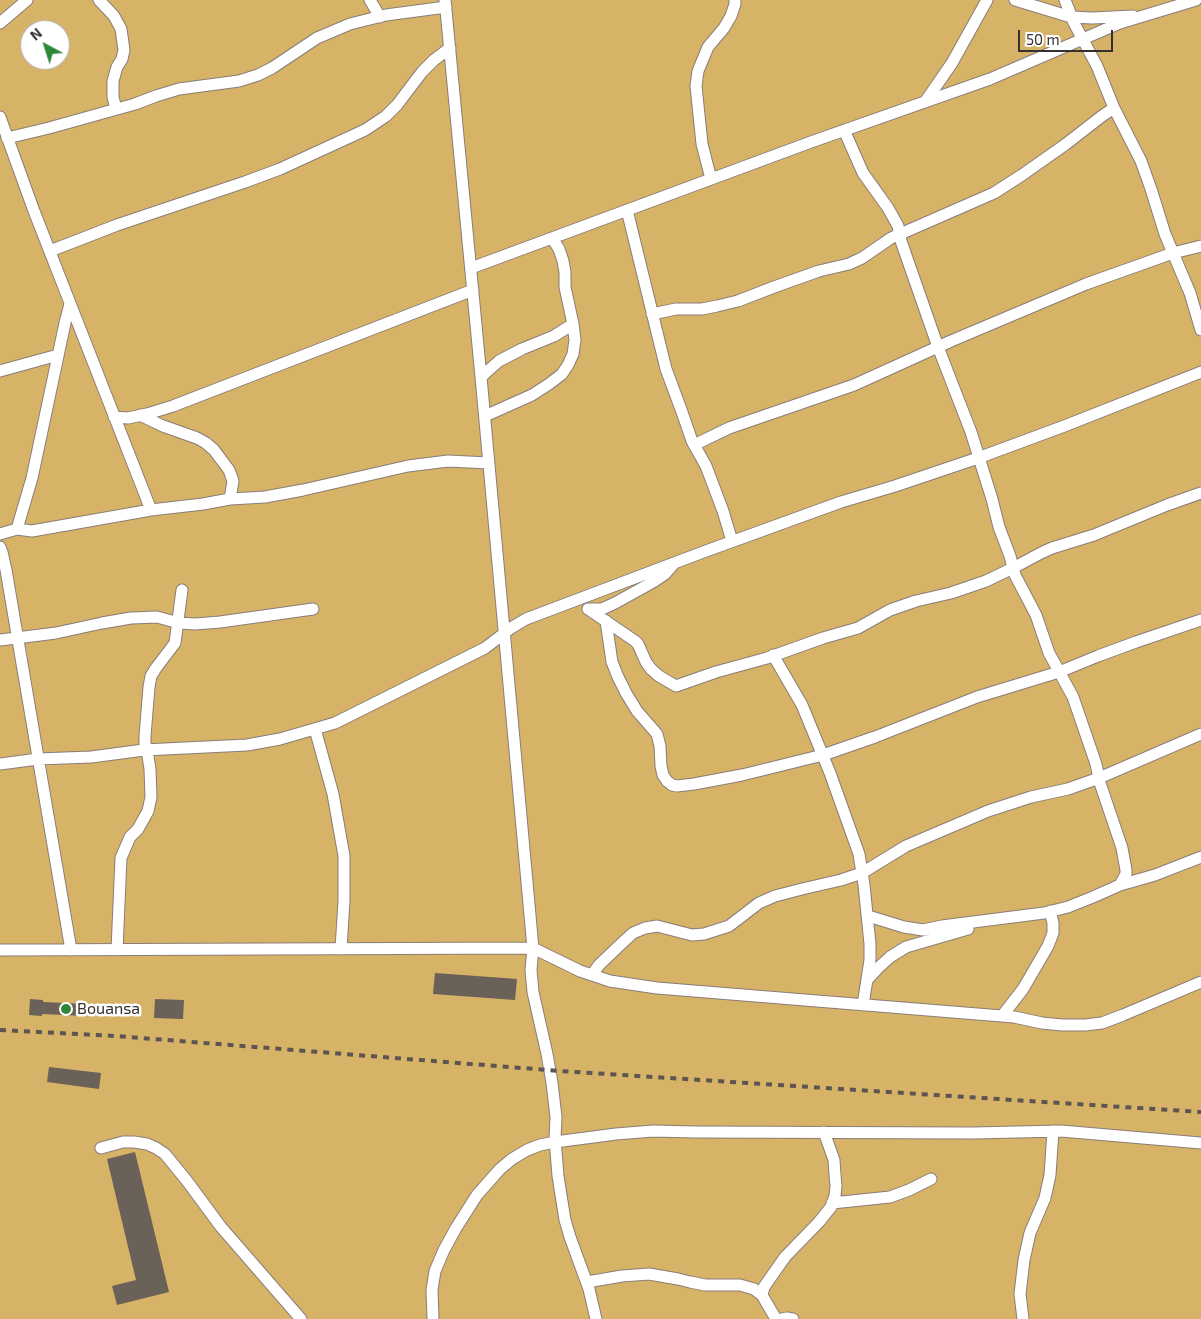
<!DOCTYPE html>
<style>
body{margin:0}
#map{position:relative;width:1201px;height:1319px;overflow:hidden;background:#ebded8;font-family:"Exo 2",sans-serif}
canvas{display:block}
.north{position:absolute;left:20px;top:20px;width:50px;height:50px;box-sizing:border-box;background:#fff;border:1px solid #aeacab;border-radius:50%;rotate:320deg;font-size:14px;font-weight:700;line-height:20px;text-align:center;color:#35302e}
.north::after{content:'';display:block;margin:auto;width:18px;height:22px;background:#2d8839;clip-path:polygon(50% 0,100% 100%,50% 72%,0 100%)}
.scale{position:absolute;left:1018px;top:30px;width:95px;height:22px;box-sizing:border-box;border:2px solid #35302e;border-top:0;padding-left:6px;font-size:15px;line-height:18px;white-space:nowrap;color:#35302e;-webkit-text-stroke:4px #fff;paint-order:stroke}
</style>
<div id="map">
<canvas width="1201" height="1319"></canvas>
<div class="north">N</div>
<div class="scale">50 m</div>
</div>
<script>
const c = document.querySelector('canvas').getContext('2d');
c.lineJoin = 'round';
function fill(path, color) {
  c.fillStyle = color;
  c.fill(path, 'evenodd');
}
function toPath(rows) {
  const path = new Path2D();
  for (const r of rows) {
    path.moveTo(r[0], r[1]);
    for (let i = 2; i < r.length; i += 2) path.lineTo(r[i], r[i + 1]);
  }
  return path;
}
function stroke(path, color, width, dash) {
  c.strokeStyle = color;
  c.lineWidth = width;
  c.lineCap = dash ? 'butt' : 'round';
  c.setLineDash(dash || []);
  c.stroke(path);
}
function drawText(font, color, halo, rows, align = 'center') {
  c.font = font + ' "Exo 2",sans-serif';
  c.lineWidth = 5;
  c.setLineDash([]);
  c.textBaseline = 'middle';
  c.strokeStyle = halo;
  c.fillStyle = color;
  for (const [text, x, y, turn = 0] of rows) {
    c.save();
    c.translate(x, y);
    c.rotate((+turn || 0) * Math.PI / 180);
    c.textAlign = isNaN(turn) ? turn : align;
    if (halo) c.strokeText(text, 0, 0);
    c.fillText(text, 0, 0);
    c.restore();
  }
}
fill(toPath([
 [0,0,1201,0,1201,1319,0,1319],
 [30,30,60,30,60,60,30,60]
]), '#d6b366');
fill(toPath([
 [435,973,517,979,515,1000,433,994],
 [30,999,43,1000,43,1002,86,1004,85,1016,42,1014,42,1016,29,1015],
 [155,999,184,1000,183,1019,154,1018],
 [49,1067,101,1073,99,1089,47,1082],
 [135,1152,169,1292,117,1305,112,1286,136,1280,107,1159]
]), '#6a6159');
const street = toPath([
 [99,0,114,16,121,29,124,50,122,59,117,67,113,81,113,97,116,109],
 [370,0,380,17],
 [445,0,481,377,533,948,580,971,610,981,657,988,1014,1017,1042,1023,1062,1025,1085,1025,1102,1023,1123,1015,1201,982],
 [1015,0,1071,17,1092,18,1133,16],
 [1065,0,1074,23,1097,66,1114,108,1141,161,1151,189,1165,234,1190,293,1201,330],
 [0,23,27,0],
 [925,102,952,63,987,0],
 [0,117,34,211,151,510],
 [844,130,863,173,888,208,898,226,901,241,938,347,971,432,992,499,999,527,1010,556,1015,575,1036,615,1049,653,1073,697,1096,764,1100,783,1122,848,1126,870,1126,874,1120,885],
 [7,138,49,128,135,104,156,96,179,89,239,81,258,75,272,68,317,38,350,24,386,15,446,7],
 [711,179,702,144,696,86,698,71,708,47,724,28,731,16,735,4,735,0],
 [627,210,666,369,682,412,692,441,706,466,723,511,732,541],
 [50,251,117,225,245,182,280,169,365,130,386,116,397,105,422,72,434,60,450,48],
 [471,268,811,142,990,79,1120,23,1196,0],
 [652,314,676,309,702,309,717,306,738,301,774,287,819,271,849,264,862,258,891,238,994,193,1022,175,1066,144,1102,116,1114,108],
 [0,371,58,355],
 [481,377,499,361,522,349,554,336,573,324],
 [140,415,163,426,197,438,206,443,214,450,229,470,233,481,230,499],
 [485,416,532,395,549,384,562,374,568,365,573,354,575,340,573,324,565,287,565,272,563,261,559,249,552,238],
 [114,417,128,418,147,414,173,406,473,290],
 [694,445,729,428,854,385,951,341,1086,284,1173,253,1201,246],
 [17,529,32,478,65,323,70,304],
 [0,534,17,529,32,531,151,510,203,504,230,499,265,497,303,490,408,466,448,461,489,463],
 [0,547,2,552,6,570,71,950],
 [588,609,635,641,638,644,646,662,651,669,659,676,676,686,716,672,767,658,823,638,858,628,890,610,916,601,951,593,986,581,1013,568,1041,553,1052,548,1094,535,1167,505,1201,493],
 [588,609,602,609,615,603,653,582,665,574,672,566],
 [606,621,612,662,618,677,626,693,637,711,657,734,660,746,661,766,663,775,667,781,672,785,677,786,694,784,742,775,823,755,875,737,977,697,1059,672,1098,656,1136,642,1201,620],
 [0,640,56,633,102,623,131,618,157,617,179,623,195,624,220,622,313,609],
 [773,655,802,705,830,773,859,854,864,885,870,944,870,960,863,1005],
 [315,729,333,794,344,856,344,901,341,949],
 [0,764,38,759,91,757,144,750,247,745,280,739,335,723,485,648,511,628,526,619,706,551,841,502,895,486,978,458,1067,425,1201,372],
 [868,916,904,927,923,930,942,926,1044,913,1068,907,1093,897,1120,885,1155,875,1201,857],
 [0,950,533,948,531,970,533,992,547,1054,552,1083,556,1117,555,1139,558,1176,565,1220,570,1237,589,1289,596,1319],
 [117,950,121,858,130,837,138,829,148,811,151,797,150,769,148,756,145,744,145,736,149,687,151,676,156,668,175,643,182,590],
 [592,975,599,965,621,944,633,933,645,928,657,926,692,935,704,934,729,926,759,903,775,896,802,889,841,880,862,873,906,846,988,811,1031,797,1068,789,1099,778,1201,734],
 [867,980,878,968,890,957,906,947,968,929],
 [1002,1016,1023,989,1048,946,1053,933,1053,923,1050,911],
 [101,1148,123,1142,134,1142,147,1144,156,1148,165,1154,187,1181,221,1227,301,1319],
 [832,1203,890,1197,909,1190,931,1179],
 [587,1282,622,1276,649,1274,678,1279,690,1282,705,1285,740,1285,754,1289,762,1295,776,1319],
 [762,1295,764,1287,785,1257,819,1222,831,1207,835,1196,836,1186,835,1175,834,1160,824,1132],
 [433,1319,432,1290,435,1271,444,1250,456,1228,477,1195,500,1169,512,1159,527,1150,540,1145,555,1142,616,1134,653,1131,696,1132,973,1133,1061,1131,1201,1143],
 [782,1319,787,1318,793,1319],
 [1023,1319,1020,1294,1024,1260,1030,1233,1045,1198,1050,1175,1053,1131]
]);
stroke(street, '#8a7d78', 13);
stroke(street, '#fff', 11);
stroke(toPath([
 [0,1030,116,1036,560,1071,1201,1112]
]), '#5c5552', 4, [6, 6]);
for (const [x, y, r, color] of [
 [66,1009,6,"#2d8839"]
]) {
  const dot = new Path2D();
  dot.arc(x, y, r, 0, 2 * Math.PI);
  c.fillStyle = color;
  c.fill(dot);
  stroke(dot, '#fff', 2);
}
drawText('16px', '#35302e', '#fff', [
 ["Bouansa",77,1009]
], 'left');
</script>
